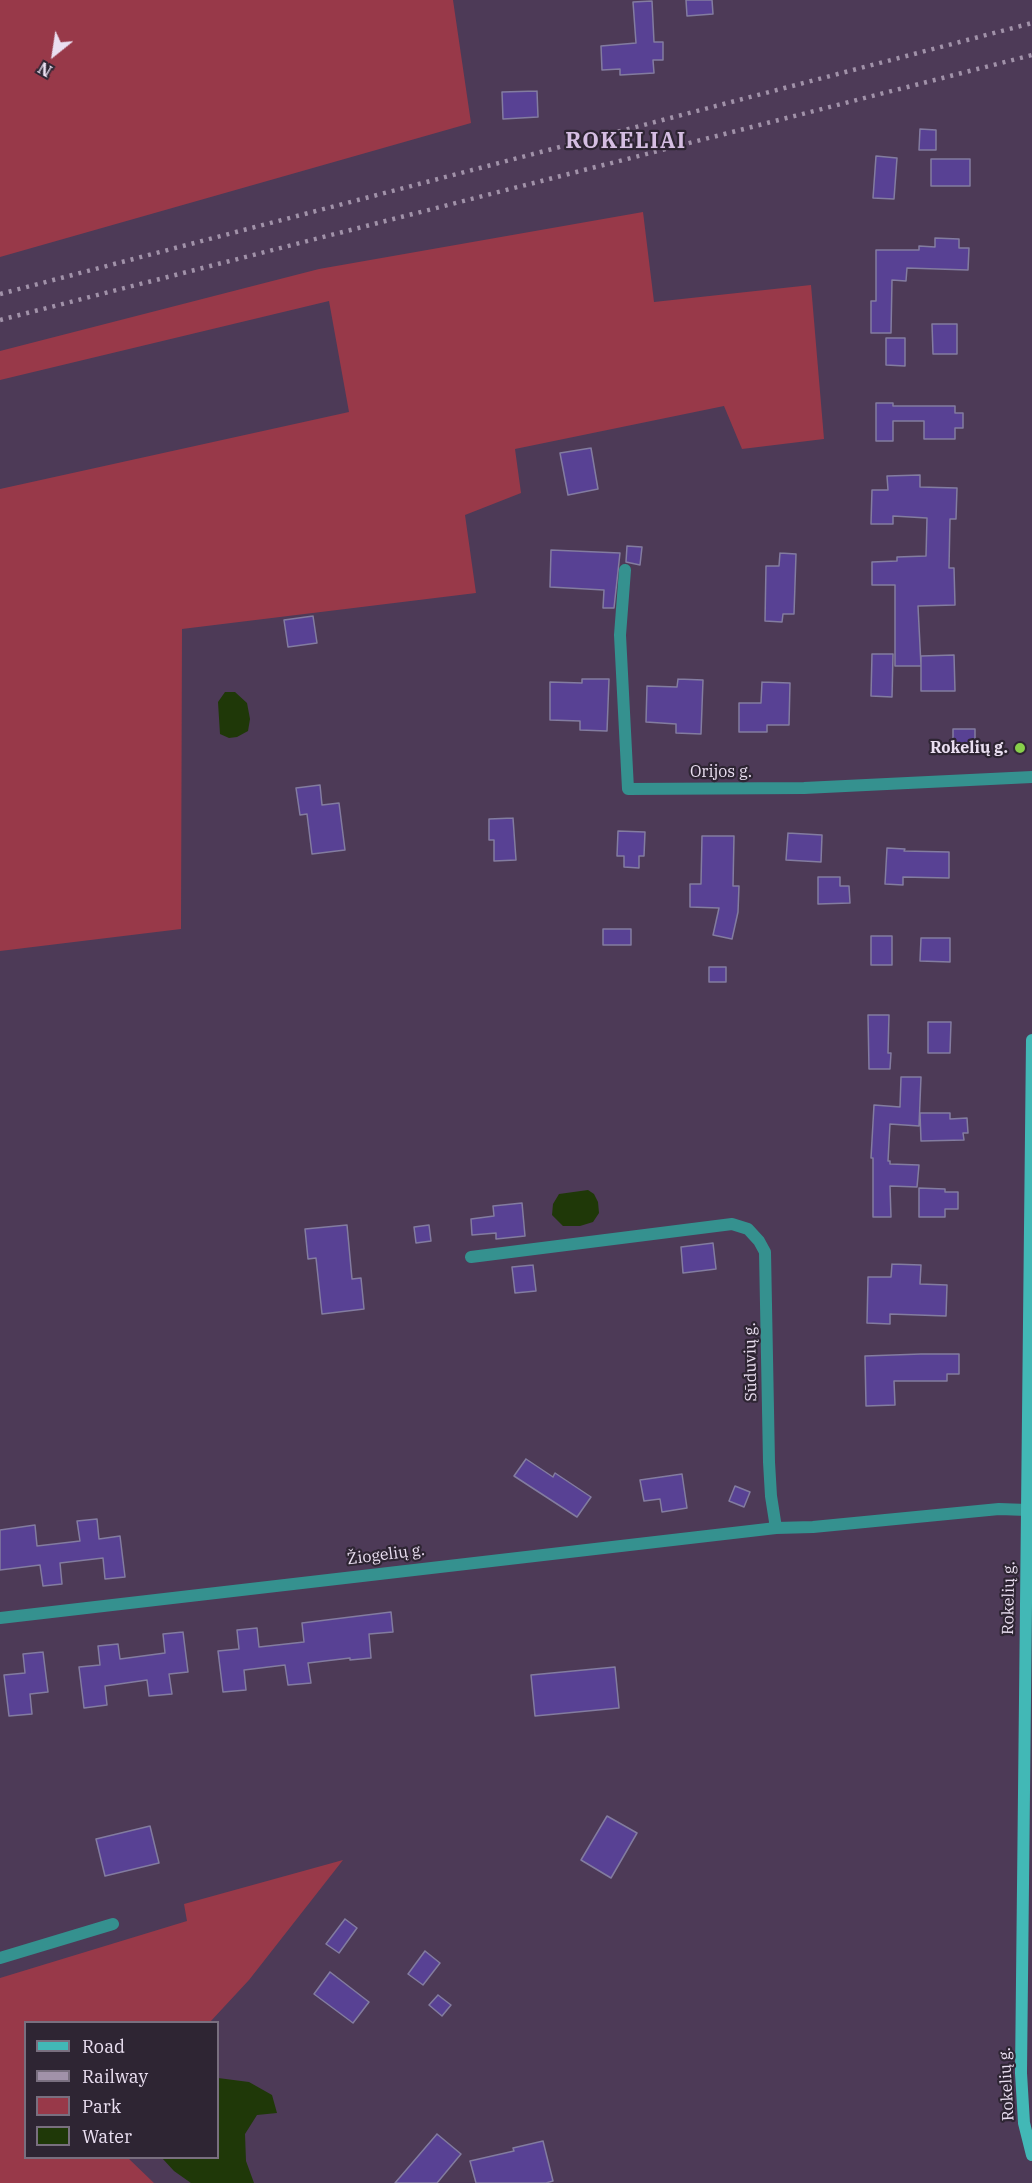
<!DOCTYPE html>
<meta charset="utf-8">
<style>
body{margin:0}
#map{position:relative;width:1032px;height:2183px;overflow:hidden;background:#4d3a57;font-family:"IBM Plex Serif",serif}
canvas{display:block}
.legend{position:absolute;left:24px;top:2021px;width:195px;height:138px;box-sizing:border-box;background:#2e2533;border:2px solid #796f7f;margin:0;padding:8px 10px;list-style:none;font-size:18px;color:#eadff1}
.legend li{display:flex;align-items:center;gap:12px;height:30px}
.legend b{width:30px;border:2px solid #796f7f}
.north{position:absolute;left:24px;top:24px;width:60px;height:60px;-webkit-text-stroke:4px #2e2533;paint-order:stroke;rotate:210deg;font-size:16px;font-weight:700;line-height:24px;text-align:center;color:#eadff1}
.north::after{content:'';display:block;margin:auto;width:21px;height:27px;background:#eadff1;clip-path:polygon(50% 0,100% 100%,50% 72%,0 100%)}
</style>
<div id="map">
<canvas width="1032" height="2183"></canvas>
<ul class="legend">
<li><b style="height:8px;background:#42b8b6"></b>Road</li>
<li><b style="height:8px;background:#a192a9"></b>Railway</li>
<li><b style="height:16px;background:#983949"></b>Park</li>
<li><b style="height:16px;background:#1f3808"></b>Water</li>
</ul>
<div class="north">N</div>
</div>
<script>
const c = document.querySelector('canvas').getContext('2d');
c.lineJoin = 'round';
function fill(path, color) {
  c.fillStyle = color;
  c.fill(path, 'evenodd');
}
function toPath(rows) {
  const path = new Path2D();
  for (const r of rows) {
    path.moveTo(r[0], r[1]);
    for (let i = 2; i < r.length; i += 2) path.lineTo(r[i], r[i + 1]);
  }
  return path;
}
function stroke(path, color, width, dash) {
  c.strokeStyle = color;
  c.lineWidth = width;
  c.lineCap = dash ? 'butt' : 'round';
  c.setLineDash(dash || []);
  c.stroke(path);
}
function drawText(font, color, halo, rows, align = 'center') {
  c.font = font + ' "IBM Plex Serif",serif';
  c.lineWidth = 4.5;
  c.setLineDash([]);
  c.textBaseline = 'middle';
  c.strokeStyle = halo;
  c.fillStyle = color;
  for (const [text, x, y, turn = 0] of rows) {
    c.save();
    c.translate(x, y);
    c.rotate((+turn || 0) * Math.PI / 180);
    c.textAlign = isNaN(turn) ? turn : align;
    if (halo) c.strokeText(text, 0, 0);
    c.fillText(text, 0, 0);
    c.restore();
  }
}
fill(toPath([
 [0,0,453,0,471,123,0,257],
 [643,212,654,302,811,285,824,439,742,449,724,406,515,449,521,493,465,515,476,593,182,629,181,929,0,951,0,489,349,412,329,301,0,380,0,351,319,269],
 [343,1860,249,1980,210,2022,26,2022,26,2158,128,2158,154,2183,0,2183,0,1978,187,1921,184,1904]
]), '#983949');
fill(toPath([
 [225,692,235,692,247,703,250,719,248,731,237,737,229,738,220,734,218,702],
 [588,1190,594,1194,598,1202,599,1213,593,1222,580,1226,563,1226,552,1215,553,1204,559,1194],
 [218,2078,249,2082,272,2095,277,2113,257,2115,245,2134,246,2161,254,2183,191,2183,174,2171,162,2158,218,2158]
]), '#1f3808');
const building = toPath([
 [686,0,712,0,713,14,687,16,686,0],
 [652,1,654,42,663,42,663,60,653,60,654,73,620,75,620,69,602,70,601,46,636,43,633,2,652,1],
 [537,91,538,117,503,119,502,92,537,91],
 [920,129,936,130,936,150,919,150,920,129],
 [876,156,897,158,894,199,873,198,876,156],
 [931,159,970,159,970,186,931,186,931,159],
 [935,238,959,239,959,248,969,248,968,270,907,268,906,281,892,280,891,333,871,333,871,301,876,301,876,250,919,250,919,246,935,247,935,238],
 [932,324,957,324,957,354,933,354,932,324],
 [886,338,905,338,905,366,886,365,886,338],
 [876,403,893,403,893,406,955,406,955,413,963,413,963,428,955,428,955,439,924,439,924,421,893,421,893,441,876,441,876,403],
 [591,448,598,489,568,495,560,453,591,448],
 [920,475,920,487,957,488,956,519,950,519,949,568,954,568,955,605,918,606,921,666,895,666,895,585,872,585,872,562,897,561,897,557,926,556,927,518,893,516,893,524,871,524,872,490,888,490,887,476,920,475],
 [627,546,642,547,640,565,626,562,627,546],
 [551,550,620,553,614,608,603,608,604,590,550,587,551,550],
 [780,553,796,554,794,614,783,614,782,622,765,621,766,566,779,566,780,553],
 [313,616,317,643,288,647,284,620,313,616],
 [872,654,893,654,892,697,871,696,872,654],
 [954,655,955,691,921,691,921,656,954,655],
 [582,679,609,679,607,731,580,730,580,721,550,720,550,682,582,683,582,679],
 [678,679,703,680,701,734,676,733,676,724,646,722,647,686,677,687,678,679],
 [762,682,790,683,789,725,767,725,767,732,739,732,739,703,761,703,762,682],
 [953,729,975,729,975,753,953,753,953,729],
 [320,785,322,805,339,803,345,850,312,854,307,814,300,815,296,788,320,785],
 [513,818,516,860,494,861,494,840,489,840,489,819,513,818],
 [618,831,645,832,644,856,639,856,639,868,624,867,624,856,617,856,618,831],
 [788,833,822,835,821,862,786,860,788,833],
 [702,836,734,836,733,886,739,886,738,912,732,939,713,935,719,908,690,907,690,884,701,884,702,836],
 [887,848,905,849,904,851,949,852,949,878,903,877,903,885,885,884,887,848],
 [818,877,840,877,840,886,849,886,850,903,818,904,818,877],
 [603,929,631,929,631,945,603,945,603,929],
 [871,936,892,936,892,965,871,965,871,936],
 [921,938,950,938,950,962,920,961,921,938],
 [709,967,726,967,726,982,709,982,709,967],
 [868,1015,889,1015,888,1053,891,1053,890,1069,869,1069,868,1015],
 [928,1022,951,1022,950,1053,928,1053,928,1022],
 [901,1077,921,1077,919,1126,890,1124,888,1161,890,1161,890,1164,919,1165,917,1187,890,1186,891,1217,873,1217,873,1158,871,1158,874,1105,900,1107,901,1077],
 [920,1113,950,1113,950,1119,967,1118,968,1133,963,1133,964,1140,921,1141,920,1113],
 [919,1188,945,1189,945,1192,958,1192,958,1209,945,1209,945,1217,919,1217,919,1188],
 [522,1203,525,1236,496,1239,496,1233,472,1235,471,1219,494,1216,493,1206,522,1203],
 [347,1225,352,1279,361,1278,364,1309,322,1314,316,1258,308,1259,305,1229,347,1225],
 [429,1225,431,1241,416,1243,414,1227,429,1225],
 [713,1243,716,1269,683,1273,681,1247,713,1243],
 [892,1264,921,1265,920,1284,947,1285,946,1316,890,1314,890,1324,867,1323,868,1277,891,1277,892,1264],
 [533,1265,536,1291,515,1293,512,1267,533,1265],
 [921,1354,959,1354,959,1374,947,1374,947,1381,894,1381,895,1405,866,1406,865,1356,921,1354],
 [526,1459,553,1477,555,1473,591,1497,577,1517,514,1476,526,1459],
 [682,1474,687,1508,662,1512,660,1499,644,1501,640,1480,682,1474],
 [735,1486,750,1492,744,1507,729,1501,735,1486],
 [97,1519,99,1539,120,1536,125,1577,105,1579,103,1558,60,1563,62,1584,43,1586,40,1565,0,1570,0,1530,35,1525,37,1546,80,1541,77,1521,97,1519],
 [391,1612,393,1632,369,1634,371,1658,350,1660,350,1658,308,1663,311,1683,288,1685,285,1665,244,1670,246,1690,223,1692,218,1651,239,1649,237,1630,257,1628,259,1647,304,1642,302,1623,391,1612],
 [183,1632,188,1672,169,1674,172,1694,149,1696,147,1680,105,1686,107,1705,84,1708,79,1667,100,1665,98,1646,118,1644,120,1659,165,1653,163,1634,183,1632],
 [43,1652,48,1692,30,1694,32,1714,9,1716,4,1675,25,1673,23,1654,43,1652],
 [615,1667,619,1708,535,1716,531,1675,615,1667],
 [607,1816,637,1833,611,1878,581,1860,607,1816],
 [150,1826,159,1863,105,1876,96,1839,150,1826],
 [345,1919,357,1928,339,1953,326,1944,345,1919],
 [425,1951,440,1963,423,1985,408,1974,425,1951],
 [330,1972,369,2002,353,2023,314,1994,330,1972],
 [438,1995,451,2005,442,2016,429,2005,438,1995],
 [437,2134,461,2154,437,2183,395,2183,437,2134],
 [543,2141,553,2181,546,2183,476,2183,470,2161,514,2151,513,2148,543,2141]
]);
fill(building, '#584194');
stroke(building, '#837ca0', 1.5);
stroke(toPath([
 [625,570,620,635,628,789,804,788,1032,777],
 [471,1257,732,1224,748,1229,759,1241,765,1252,769,1462,771,1496,776,1528],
 [0,1618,776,1528,813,1527,999,1509,1027,1510],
 [0,1958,113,1924]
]), '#35918f', 12);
stroke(toPath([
 [1032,1040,1021,2073,1024,2123,1032,2155]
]), '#42b8b6', 12);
stroke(toPath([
 [0,294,1032,23],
 [0,320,1032,55]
]), '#a192a9', 4.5, [3, 6]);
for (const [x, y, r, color] of [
 [1020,748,6,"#87cf4a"]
]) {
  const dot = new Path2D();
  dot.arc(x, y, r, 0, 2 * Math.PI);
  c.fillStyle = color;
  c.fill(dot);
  stroke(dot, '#2e2533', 2);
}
drawText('bold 16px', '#eadff1', '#2e2533', [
 ["Rokelių g.",1008,748]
], 'right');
drawText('16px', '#eadff1', '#2e2533', [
 ["Orijos g.",721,772],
 ["Sūduvių g.",751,1362,-91],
 ["Žiogelių g.",386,1555,-7],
 ["Rokelių g.",1009,1598,-89],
 ["Rokelių g.",1007,2084,-93]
]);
c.letterSpacing = '1.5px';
drawText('bold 22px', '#d5bee2', '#2e2533', [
 ["ROKELIAI",626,142]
]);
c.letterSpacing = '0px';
</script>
